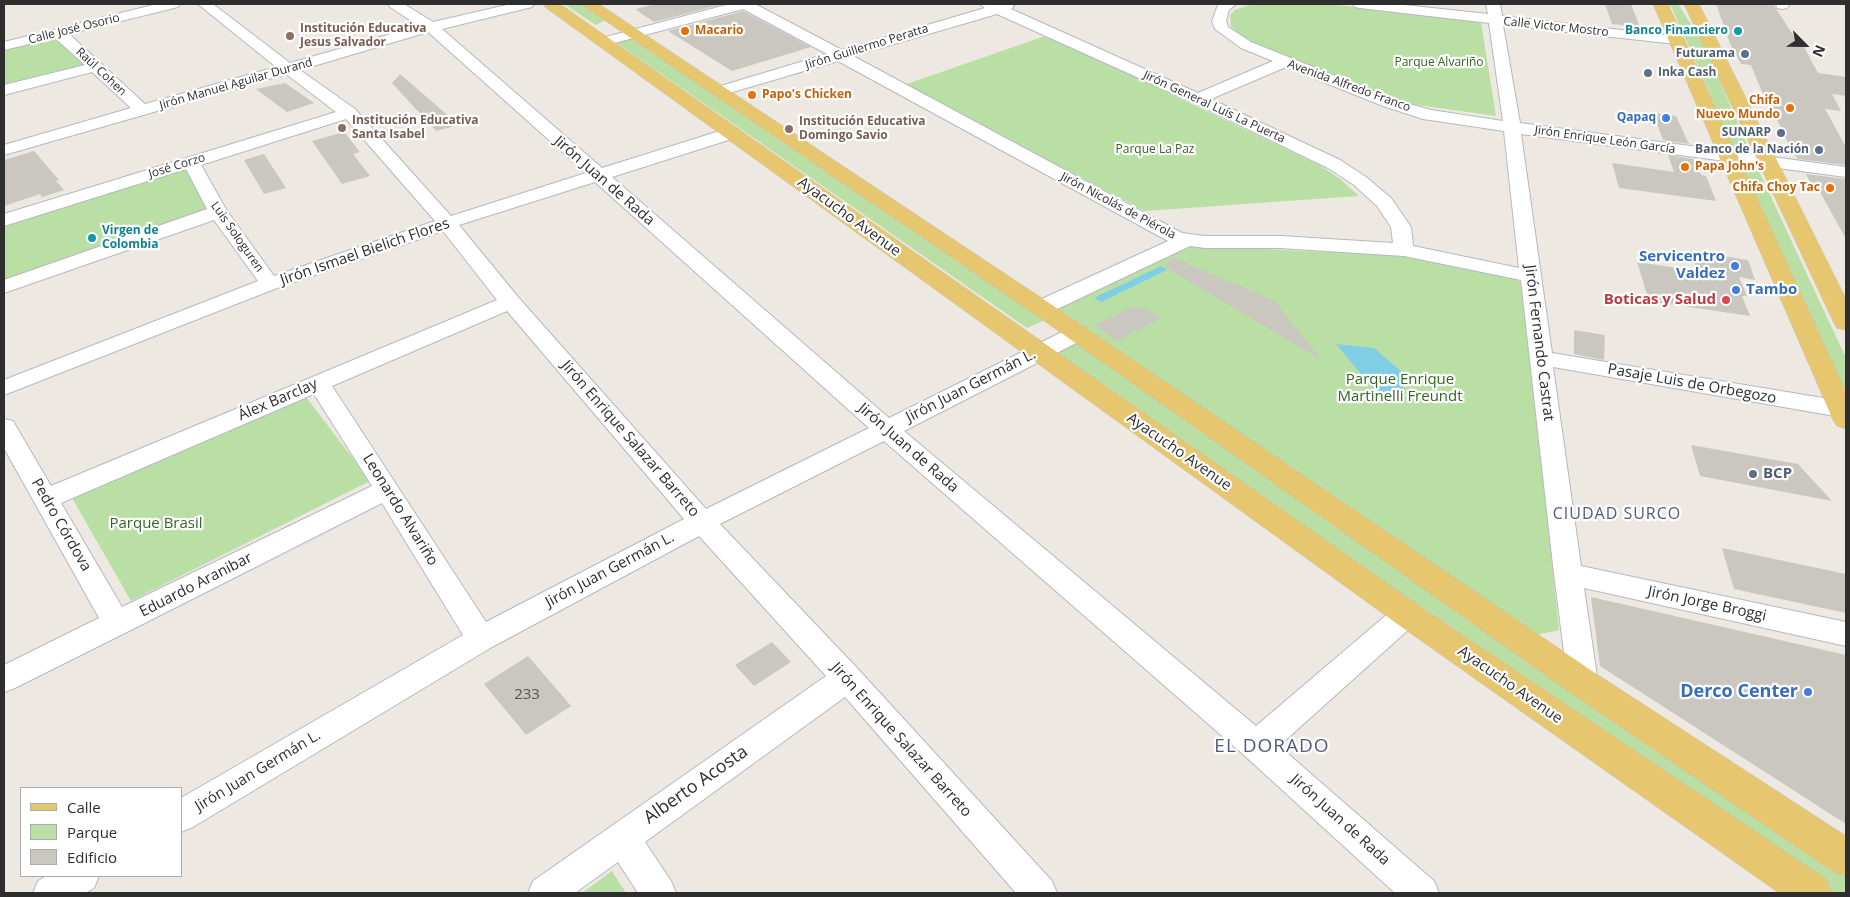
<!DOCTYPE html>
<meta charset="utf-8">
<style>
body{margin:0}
#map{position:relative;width:1850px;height:897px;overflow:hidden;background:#eee8e2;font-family:"Open Sans",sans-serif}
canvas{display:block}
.frame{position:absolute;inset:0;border:5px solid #2e2e2e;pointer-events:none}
.legend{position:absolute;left:20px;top:787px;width:162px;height:90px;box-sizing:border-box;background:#fff;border:1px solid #ababab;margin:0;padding:6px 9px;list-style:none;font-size:15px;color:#2e2e2e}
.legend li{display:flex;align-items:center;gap:10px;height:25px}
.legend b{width:25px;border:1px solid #ababab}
.north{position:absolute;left:1780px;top:20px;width:50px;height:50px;-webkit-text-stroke:4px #fff;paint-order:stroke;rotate:113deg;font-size:14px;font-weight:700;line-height:20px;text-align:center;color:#2e2e2e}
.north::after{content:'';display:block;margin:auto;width:18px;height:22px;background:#2e2e2e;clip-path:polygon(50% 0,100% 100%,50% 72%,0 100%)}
</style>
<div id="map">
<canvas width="1850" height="897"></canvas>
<div class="frame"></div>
<ul class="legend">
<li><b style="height:6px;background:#e6c66f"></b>Calle</li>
<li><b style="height:14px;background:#badfa4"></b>Parque</li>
<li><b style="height:14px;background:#cac6c0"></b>Edificio</li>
</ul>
<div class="north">N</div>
</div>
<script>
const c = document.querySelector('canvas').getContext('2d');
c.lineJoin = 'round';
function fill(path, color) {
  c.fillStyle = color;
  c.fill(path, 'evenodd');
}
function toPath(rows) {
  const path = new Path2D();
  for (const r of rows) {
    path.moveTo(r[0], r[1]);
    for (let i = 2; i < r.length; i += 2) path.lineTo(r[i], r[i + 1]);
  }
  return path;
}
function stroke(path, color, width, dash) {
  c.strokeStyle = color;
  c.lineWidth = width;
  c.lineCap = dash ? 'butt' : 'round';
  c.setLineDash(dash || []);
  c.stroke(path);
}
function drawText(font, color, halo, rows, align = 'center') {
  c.font = font + ' "Open Sans",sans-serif';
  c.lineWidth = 4.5;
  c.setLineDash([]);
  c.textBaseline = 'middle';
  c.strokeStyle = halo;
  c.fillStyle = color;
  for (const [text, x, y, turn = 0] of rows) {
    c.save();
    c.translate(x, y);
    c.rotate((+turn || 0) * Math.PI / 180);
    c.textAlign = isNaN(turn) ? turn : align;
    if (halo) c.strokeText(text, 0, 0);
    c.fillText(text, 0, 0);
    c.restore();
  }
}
fill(toPath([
 [564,4,582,4,606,20,596,25],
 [1252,4,1330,4,1481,22,1496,116,1404,103,1246,40,1231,27,1230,15,1235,10],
 [1670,4,1678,4,1703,43,1750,151,1735,150],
 [55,35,88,67,4,88,4,48],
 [1048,35,1319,165,1340,179,1359,196,1145,211,904,85],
 [630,37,1045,320,1027,328,614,41],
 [191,162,218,212,4,287,4,220],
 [1736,163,1756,165,1846,358,1846,405],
 [1171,243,1300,251,1400,254,1522,278,1559,630,1530,636,1039,301],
 [1078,333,1583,683,1846,855,1846,893,1820,893,1407,614,1039,352],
 [306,397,370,481,131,601,72,498],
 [612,871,626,893,582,893]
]), '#badfa4');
fill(toPath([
 [1161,266,1167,270,1101,302,1094,298],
 [1336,344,1374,348,1404,374,1402,401,1386,404]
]), '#7fcee5');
fill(toPath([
 [656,4,724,4,654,22,635,9],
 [1605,4,1631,4,1640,27,1612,24],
 [1716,4,1773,4,1800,46,1804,47,1818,73,1846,77,1846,96,1832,94,1841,111,1825,109,1846,147,1846,165,1798,159,1793,153,1772,109,1769,109,1751,65,1741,64,1731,46],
 [743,11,811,47,732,71,668,31],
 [400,74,459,125,436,131,392,83],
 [285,83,314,103,287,112,256,89],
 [1653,113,1676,116,1689,144,1663,140],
 [344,132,360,152,353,154,370,176,342,184,312,141],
 [34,151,59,180,56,181,64,190,42,197,40,194,4,206,4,160],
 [264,154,286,188,264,194,244,160],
 [1668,155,1694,159,1701,175,1706,176,1716,201,1619,188,1612,163,1674,172],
 [1806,174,1846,179,1846,239,1820,192,1815,192],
 [1691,251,1748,260,1755,280,1739,277,1747,296,1742,296,1750,316,1649,301,1637,262,1697,271],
 [1172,257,1275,301,1319,357,1318,358,1165,267],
 [1132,307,1146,309,1162,318,1117,341,1094,325],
 [1574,330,1605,335,1604,360,1574,354],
 [1691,445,1798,464,1832,501,1700,476],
 [1722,548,1846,574,1846,613,1734,589],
 [1591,597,1846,655,1846,824,1600,666],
 [772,642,791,662,754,686,735,665],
 [528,656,571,706,526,735,484,684]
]), '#cac6c0');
const minor = toPath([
 [157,4,180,4,178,7,69,34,145,104,276,67,198,4,213,4,290,63,419,26,390,7,388,4,404,4,433,22,511,4,534,4,532,7,442,29,602,168,726,129,732,128,738,129,741,133,738,137,612,177,889,418,1070,328,1078,326,1086,328,1089,333,1086,338,904,431,1256,726,1397,606,1407,603,1417,606,1422,614,1417,622,1279,746,1434,881,1439,893,1395,893,1245,756,884,441,720,524,858,669,1052,881,1057,893,1016,893,845,697,645,842,671,881,676,893,638,893,618,862,575,893,528,893,533,881,826,676,699,536,492,647,193,827,181,832,181,798,463,635,382,503,127,632,15,688,4,692,4,665,99,618,4,448,4,419,13,421,51,486,497,300,443,231,277,288,4,395,4,380,258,281,214,220,4,293,4,280,207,209,186,169,4,226,4,214,336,112,286,74,4,155,4,145,131,108,92,72,4,95,4,85,85,65,55,38,4,50,4,42,157,4],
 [428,32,586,173,451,216,355,109,300,70,428,32],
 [346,119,435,221,274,276,227,211,201,165,346,119],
 [595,182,869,428,706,509,518,297,459,225,595,182],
 [507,311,684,519,486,622,332,386,507,311],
 [314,394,372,486,122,607,61,503,314,394],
 [730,4,755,4,842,50,985,8,980,4,1012,4,1014,6,1011,9,1198,93,1273,61,1241,48,1215,29,1212,21,1218,5,1236,4,1229,10,1226,21,1228,27,1251,42,1395,100,1431,110,1503,121,1489,23,1360,8,1355,7,1353,4,1395,4,1488,14,1486,4,1500,4,1502,16,1681,37,1683,40,1681,43,1676,44,1503,25,1520,123,1846,167,1846,177,1521,134,1552,353,1841,401,1846,403,1846,415,1841,417,1553,367,1581,566,1846,622,1846,646,1584,588,1598,683,1594,692,1583,696,1572,692,1568,683,1554,574,1521,280,1404,256,1280,248,1205,248,1190,246,1049,313,1041,314,1033,313,1030,308,1033,303,1168,241,838,61,726,94,714,94,712,91,714,88,827,54,743,9,603,46,598,45,596,42,598,39,730,4],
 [997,14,1192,102,1328,168,1354,185,1377,206,1391,227,1393,243,1280,236,1205,236,1182,233,853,56,997,14],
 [1286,67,1383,106,1423,119,1504,131,1519,268,1413,246,1411,227,1391,198,1366,177,1340,160,1211,99,1286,67],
 [1776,4,1790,4,1787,8,1782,9,1777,8,1776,4],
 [47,876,99,876,94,888,85,893,33,893,38,881,47,876]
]);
const major = toPath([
 [543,4,560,4,1418,605,1826,879,1832,893,1779,893,1396,623,545,7,543,4],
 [581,4,599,4,1049,303,1595,673,1846,836,1846,876,1832,871,1571,693,1033,313,581,4],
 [1653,4,1668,4,1846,392,1846,429,1837,426,1833,420,1653,4],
 [1684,4,1699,4,1846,299,1846,330,1837,328,1834,323,1684,4]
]);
stroke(minor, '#b5b8c0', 2);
stroke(major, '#c4c4c4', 1);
fill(minor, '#fff');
fill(major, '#e6c66f');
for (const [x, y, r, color] of [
 [685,31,5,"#e8710a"],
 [1738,31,5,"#0f9aa8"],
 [290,36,5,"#8d6e63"],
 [1745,54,5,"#5c6f8a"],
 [1648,73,5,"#5c6f8a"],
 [752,95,5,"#e8710a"],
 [1790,108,5,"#e8710a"],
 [1666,118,5,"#3f7fe0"],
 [342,128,5,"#8d6e63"],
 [789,129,5,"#8d6e63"],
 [1781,133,5,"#5c6f8a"],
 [1819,150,5,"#5c6f8a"],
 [1685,167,5,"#e8710a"],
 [1830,188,5,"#e8710a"],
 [92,238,5,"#0f9aa8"],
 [1735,266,5,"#3f7fe0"],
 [1736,290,5,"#3f7fe0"],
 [1726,300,5,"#e0444e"],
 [1753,474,5,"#5c6f8a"],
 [1808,692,5,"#3f7fe0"]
]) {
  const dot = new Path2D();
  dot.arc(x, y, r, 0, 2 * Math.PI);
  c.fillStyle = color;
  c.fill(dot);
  stroke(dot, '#fff', 2);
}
drawText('12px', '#2e2e2e', '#fff', [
 ["Calle Victor Mostro",1556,27,6],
 ["Calle José Osorio",74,29,-14],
 ["Jirón Guillermo Peratta",867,47,-17],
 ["Raúl Cohen",101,72,43],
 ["Jirón Manuel Aguilar Durand",236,84,-16],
 ["Avenida Alfredo Franco",1349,86,20],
 ["Jirón General Luís La Puerta",1214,107,25],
 ["Jirón Enrique León García",1605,140,8],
 ["José Corzo",177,166,-17],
 ["Jirón Nicolás de Piérola",1118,206,28],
 ["Luis Sologuren",237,237,55]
]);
drawText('bold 12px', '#785e54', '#fff', [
 ["Institución Educativa",300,29],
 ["Jesus Salvador",300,43],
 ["Institución Educativa",352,121],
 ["Santa Isabel",352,135],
 ["Institución Educativa",799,122],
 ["Domingo Savio",799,136]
], 'left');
drawText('bold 12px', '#c56008', '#fff', [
 ["Macario",695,31],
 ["Papo's Chicken",762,95],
 ["Chifa",1780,101,"right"],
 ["Nuevo Mundo",1780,115,"right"],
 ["Papa John's",1695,167],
 ["Chifa Choy Tac",1820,188,"right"]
], 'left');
drawText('bold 12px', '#0d838f', '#fff', [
 ["Banco Financiero",1728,31],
 ["Virgen de",102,231,"left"],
 ["Colombia",102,245,"left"]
], 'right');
drawText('bold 12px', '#4e5e75', '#fff', [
 ["Futurama",1735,54],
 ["Inka Cash",1658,73,"left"],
 ["SUNARP",1771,133],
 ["Banco de la Nación",1809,150]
], 'right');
drawText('12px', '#326622', '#fff', [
 ["Parque Alvariño",1439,63],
 ["Parque La Paz",1155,150]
]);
drawText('bold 12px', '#366cbe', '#fff', [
 ["Qapaq",1656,118]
], 'right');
drawText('15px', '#2e2e2e', '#fff', [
 ["Jirón Juan de Rada",604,181,41],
 ["Ayacucho Avenue",849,217,36],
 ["Jirón Ismael Bielich Flores",365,252,-19],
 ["Jirón Fernando Castrat",1539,343,83],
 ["Pasaje Luis de Orbegozo",1692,384,10],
 ["Jirón Juan Germán L.",971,386,-27],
 ["Álex Barclay",278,400,-23],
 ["Jirón Enrique Salazar Barreto",630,439,49],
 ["Jirón Juan de Rada",908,448,41],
 ["Ayacucho Avenue",1179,452,35],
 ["Leonardo Alvariño",400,510,58],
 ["Pedro Córdova",61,525,60],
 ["Jirón Juan Germán L.",610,570,-28],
 ["Eduardo Aranibar",196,585,-27],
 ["Jirón Jorge Broggi",1707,604,12],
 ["Ayacucho Avenue",1510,685,35],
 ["Jirón Enrique Salazar Barreto",901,740,48],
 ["Jirón Juan Germán L.",258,771,-31],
 ["Jirón Juan de Rada",1340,820,42]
]);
drawText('bold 15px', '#366cbe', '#fff', [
 ["Servicentro",1725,257],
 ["Valdez",1725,274],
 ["Tambo",1746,290,"left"]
], 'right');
drawText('bold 15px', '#be3a42', '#fff', [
 ["Boticas y Salud",1716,300]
], 'right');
drawText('15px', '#326622', '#fff', [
 ["Parque Enrique",1400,380],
 ["Martinelli Freundt",1400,397],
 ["Parque Brasil",156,524]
]);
drawText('bold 15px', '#4e5e75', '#fff', [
 ["BCP",1763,474]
], 'left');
drawText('15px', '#555452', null, [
 ["233",527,695]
]);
c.letterSpacing = '1px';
drawText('16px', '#515a7b', '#fff', [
 ["CIUDAD SURCO",1617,514]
]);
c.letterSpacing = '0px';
drawText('bold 18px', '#366cbe', '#fff', [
 ["Derco Center",1798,692]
], 'right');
drawText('18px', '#2e2e2e', '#fff', [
 ["Alberto Acosta",696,785,-35]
]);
c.letterSpacing = '1px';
drawText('19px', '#515a7b', '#fff', [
 ["EL DORADO",1272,747]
]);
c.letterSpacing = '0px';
</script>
